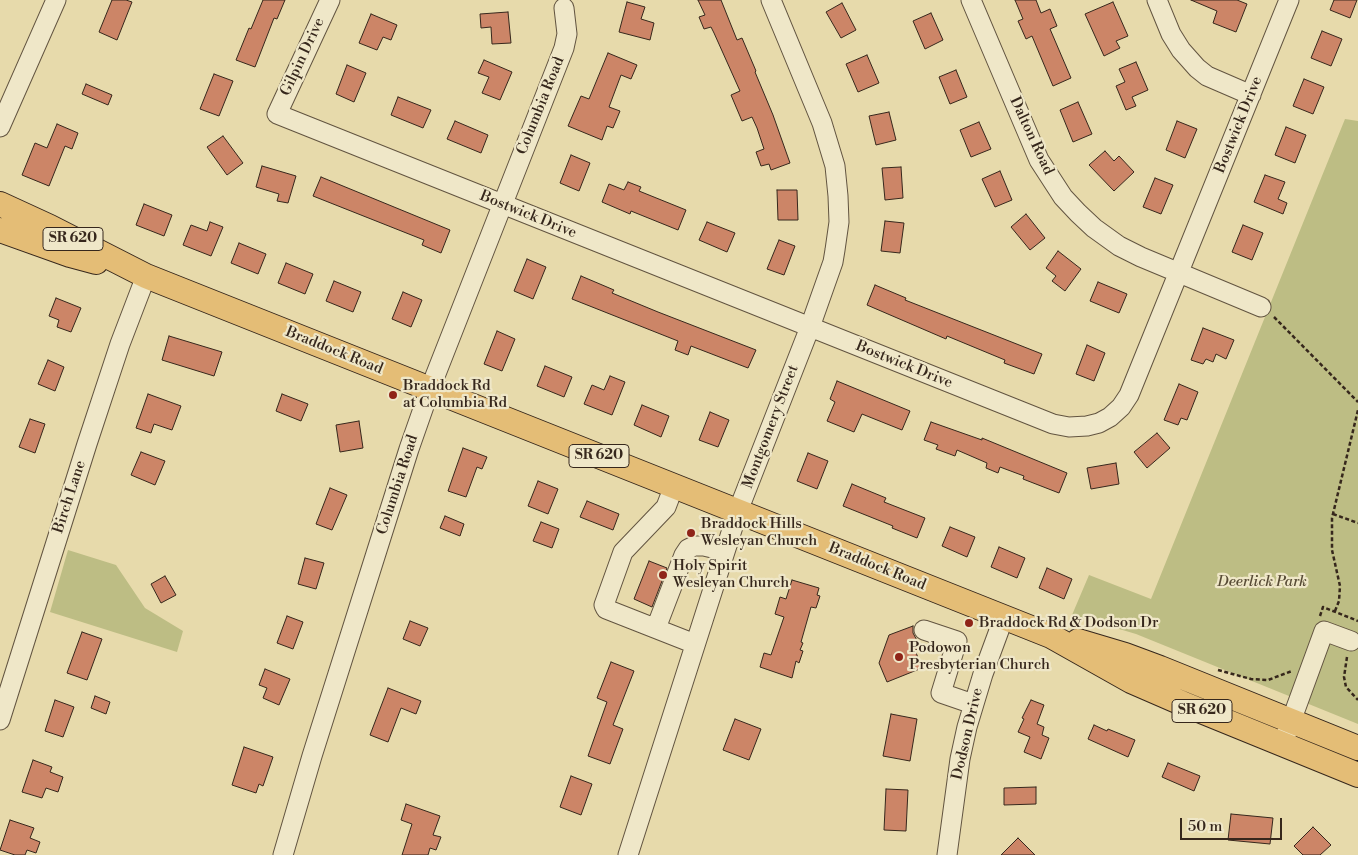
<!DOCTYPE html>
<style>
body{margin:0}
#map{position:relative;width:1358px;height:855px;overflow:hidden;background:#e7daab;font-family:"Libre Bodoni",serif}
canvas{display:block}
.scale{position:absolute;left:1180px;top:818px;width:102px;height:22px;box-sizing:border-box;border:2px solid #36271c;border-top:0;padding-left:6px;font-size:15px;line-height:18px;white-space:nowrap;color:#36271c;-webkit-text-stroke:4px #efe7c8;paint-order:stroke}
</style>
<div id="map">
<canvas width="1358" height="855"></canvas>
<div class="scale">50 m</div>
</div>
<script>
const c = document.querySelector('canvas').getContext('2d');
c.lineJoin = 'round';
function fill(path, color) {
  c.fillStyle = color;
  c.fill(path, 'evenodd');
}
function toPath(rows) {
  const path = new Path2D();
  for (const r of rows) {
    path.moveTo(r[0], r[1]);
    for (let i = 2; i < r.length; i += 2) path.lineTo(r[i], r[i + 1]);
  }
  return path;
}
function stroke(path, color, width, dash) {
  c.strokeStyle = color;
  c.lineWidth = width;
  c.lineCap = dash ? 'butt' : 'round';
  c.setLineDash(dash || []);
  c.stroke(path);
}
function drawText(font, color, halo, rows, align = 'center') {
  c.font = font + ' "Libre Bodoni",serif';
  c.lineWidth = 4.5;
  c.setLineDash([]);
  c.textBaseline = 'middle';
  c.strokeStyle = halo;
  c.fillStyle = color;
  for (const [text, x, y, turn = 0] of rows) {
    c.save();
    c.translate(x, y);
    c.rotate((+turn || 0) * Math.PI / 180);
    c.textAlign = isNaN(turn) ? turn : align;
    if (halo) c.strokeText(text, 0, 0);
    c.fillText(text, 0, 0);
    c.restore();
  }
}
fill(toPath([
 [1345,119,1358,121,1358,724,1136,634,1072,615,1089,575,1151,599],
 [68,550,116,565,145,608,183,631,177,652,50,612]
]), '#bdbd84');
const building = toPath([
 [112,0,126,0,132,2,117,40,99,32,112,0],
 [263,0,285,0,277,19,274,18,255,67,236,60,249,28,251,29,263,0],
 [698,0,721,0,737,40,742,38,756,71,755,72,773,115,790,163,771,170,769,164,761,166,756,152,764,149,757,128,752,117,742,121,731,95,740,91,714,33,711,27,704,29,699,17,705,15,698,0],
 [1015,0,1036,0,1041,13,1050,9,1057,26,1050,29,1071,78,1053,86,1032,36,1026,39,1018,21,1023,19,1015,0],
 [1191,0,1237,0,1247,4,1236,32,1213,23,1217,11,1191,0],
 [1334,0,1357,0,1350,18,1330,10,1334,0],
 [627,2,645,7,641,19,654,23,650,40,619,32,627,2],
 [1113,2,1128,36,1116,41,1120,48,1104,56,1085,14,1113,2],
 [842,3,856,30,841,38,826,12,842,3],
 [508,12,511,43,492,44,491,27,481,28,480,14,508,12],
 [931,13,943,40,925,49,913,21,931,13],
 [371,14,397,25,391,40,383,37,377,50,359,43,371,14],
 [1322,31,1342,39,1331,66,1311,58,1322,31],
 [608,53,637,65,631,79,621,75,609,107,620,111,613,128,607,126,602,140,568,126,581,96,589,99,608,53],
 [867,55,879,83,858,92,846,64,867,55],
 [484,60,512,72,500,100,482,93,489,77,478,73,484,60],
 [1136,62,1148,90,1132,97,1136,106,1126,110,1116,86,1125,82,1119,69,1136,62],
 [347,65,366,73,354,102,336,94,347,65],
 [956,70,967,97,950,104,939,77,956,70],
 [214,74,233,81,219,116,200,109,214,74],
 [1304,79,1324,87,1313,114,1293,106,1304,79],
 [86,84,112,95,108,105,82,94,86,84],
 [398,97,431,110,423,128,391,115,398,97],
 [1078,102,1092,134,1073,142,1060,110,1078,102],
 [889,112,896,140,876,145,869,116,889,112],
 [455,121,488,135,481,153,447,139,455,121],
 [1177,121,1197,129,1185,158,1166,150,1177,121],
 [979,122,991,149,971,157,960,130,979,122],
 [57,124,78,133,72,149,65,146,49,186,22,175,35,143,47,148,57,124],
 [1286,127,1306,135,1295,163,1275,155,1286,127],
 [223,136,243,163,227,175,207,147,223,136],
 [1105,151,1114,161,1119,156,1134,172,1114,191,1089,165,1105,151],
 [571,155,590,163,579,191,560,183,571,155],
 [262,166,296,176,288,203,277,201,279,194,256,187,262,166],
 [901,167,903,198,885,200,882,168,901,167],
 [1000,171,1012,200,995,207,982,179,1000,171],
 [1265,175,1285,182,1278,199,1287,203,1283,214,1254,202,1265,175],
 [321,177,450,230,441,253,422,245,424,240,313,196,321,177],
 [1155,178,1173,185,1161,214,1143,207,1155,178],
 [628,182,641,187,639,191,686,210,678,230,631,211,630,214,602,202,609,184,624,190,628,182],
 [777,190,797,190,798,220,778,220,777,190],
 [144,204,172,215,164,236,136,225,144,204],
 [1026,214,1045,238,1030,250,1011,227,1026,214],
 [885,221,904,223,900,253,881,251,885,221],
 [210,222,223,227,211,256,183,245,191,225,207,231,210,222],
 [707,222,735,233,727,252,699,240,707,222],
 [1243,225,1263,233,1252,260,1232,252,1243,225],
 [779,240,795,246,784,275,767,269,779,240],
 [239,243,266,254,258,274,231,263,239,243],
 [1058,251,1081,269,1065,291,1052,281,1056,276,1046,268,1058,251],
 [527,259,546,267,533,299,514,291,527,259],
 [286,263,313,274,305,294,278,283,286,263],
 [581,276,614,290,612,293,658,312,756,350,748,368,691,346,688,355,675,350,678,341,572,299,581,276],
 [334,281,361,292,353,312,326,301,334,281],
 [1098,282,1127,294,1119,313,1090,301,1098,282],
 [875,285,906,298,905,300,1042,354,1034,374,1004,363,1005,360,947,336,946,339,867,305,875,285],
 [403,292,422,300,411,327,392,319,403,292],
 [56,298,81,308,71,332,57,327,59,320,49,316,56,298],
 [1203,328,1234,340,1226,359,1216,354,1213,362,1206,359,1203,364,1191,360,1203,328],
 [497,331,515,339,502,371,484,364,497,331],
 [169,336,222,352,214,376,162,360,169,336],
 [1087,345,1105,353,1094,381,1076,374,1087,345],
 [48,360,64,367,55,391,38,384,48,360],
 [545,366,572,377,564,397,537,386,545,366],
 [610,376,625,382,612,415,584,404,592,385,604,390,610,376],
 [837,381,910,411,902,430,862,414,854,432,827,421,835,402,830,399,837,381],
 [1179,384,1198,392,1187,420,1181,418,1178,425,1164,420,1179,384],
 [148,394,181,406,172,430,154,424,151,433,136,428,148,394],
 [282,394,308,404,301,421,276,411,282,394],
 [642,405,669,416,661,437,634,425,642,405],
 [710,412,729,420,718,447,699,440,710,412],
 [30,419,45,424,35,453,19,447,30,419],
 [359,421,363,448,340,452,336,425,359,421],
 [931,422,982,440,982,438,1067,473,1059,493,1023,479,1024,476,1000,467,998,473,986,468,987,463,957,450,955,456,936,449,938,445,924,440,931,422],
 [1157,433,1170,448,1147,468,1134,452,1157,433],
 [463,448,487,457,482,469,477,467,466,497,448,491,463,448],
 [141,452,165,461,155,485,131,475,141,452],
 [808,453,828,461,817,489,797,481,808,453],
 [1116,463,1119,484,1091,489,1087,468,1116,463],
 [538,481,558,489,548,514,528,506,538,481],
 [852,484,886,498,884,502,925,518,917,538,892,528,893,526,843,506,852,484],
 [330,488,347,495,332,530,316,524,330,488],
 [587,501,619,514,613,530,580,517,587,501],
 [445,516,464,524,460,536,440,528,445,516],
 [541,522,559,529,552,548,533,541,541,522],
 [950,527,975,537,967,557,942,546,950,527],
 [999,547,1025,558,1017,578,991,567,999,547],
 [305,558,324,563,316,589,298,584,305,558],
 [649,561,667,568,652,607,634,599,649,561],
 [1047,568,1072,579,1064,599,1039,588,1047,568],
 [165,576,176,595,161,603,151,584,165,576],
 [792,580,819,588,817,595,820,596,816,608,811,607,801,642,803,643,800,650,803,651,799,663,796,661,792,678,760,667,764,653,771,655,784,617,775,614,780,597,786,599,792,580],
 [287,616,303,622,293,649,277,643,287,616],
 [410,621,428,628,420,646,403,639,410,621],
 [913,626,913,633,921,648,915,650,922,668,887,682,879,663,889,635,913,626],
 [82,632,102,639,87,680,67,673,82,632],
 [611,662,634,671,613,725,623,729,610,764,588,756,607,702,597,698,611,662],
 [265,669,290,679,279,705,263,698,267,688,259,685,265,669],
 [388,688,421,701,416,714,401,708,388,742,370,735,388,688],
 [95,696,110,702,106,714,91,708,95,696],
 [55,700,74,707,63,737,45,731,55,700],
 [1031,700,1044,705,1037,724,1044,727,1042,735,1049,738,1041,759,1024,752,1030,737,1018,732,1024,719,1022,718,1031,700],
 [891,714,917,719,910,761,883,756,891,714],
 [735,719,761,729,749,760,723,750,735,719],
 [1094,725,1107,731,1108,729,1135,740,1128,757,1088,739,1094,725],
 [244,747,273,757,263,786,259,784,256,793,232,785,244,747],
 [33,760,52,767,50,772,63,777,58,792,46,788,42,798,22,792,33,760],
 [1168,763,1200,776,1194,791,1162,777,1168,763],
 [571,776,592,784,581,815,560,807,571,776],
 [1036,787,1036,804,1004,805,1004,788,1036,787],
 [886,789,908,790,906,831,884,830,886,789],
 [406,804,440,816,433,835,441,837,436,850,430,848,428,855,402,855,412,824,401,820,406,804],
 [1231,814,1273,818,1270,844,1228,840,1231,814],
 [10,820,34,828,30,838,40,842,36,853,27,850,25,855,15,855,0,850,10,820],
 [1313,827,1331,845,1320,855,1303,855,1294,846,1313,827],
 [1018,838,1035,855,1001,855,1018,838]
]);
fill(building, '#cc8567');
stroke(building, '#36271c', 1);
const minor = toPath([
 [330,0,277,114,1053,424,1069,427,1087,426,1099,423,1110,417,1121,407,1129,395,1289,0],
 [971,0,1039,160,1063,197,1078,213,1094,228,1119,246,1141,257,1261,307],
 [1157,0,1171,34,1181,50,1197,68,1207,76,1251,95],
 [0,127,56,0],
 [674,486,666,507,623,552,604,605,606,609,695,644],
 [656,628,684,555,688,549,694,546,704,546,725,551],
 [924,630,957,641,941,693,973,704],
 [0,720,87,444,120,344,146,276],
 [1286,735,1324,631,1351,641],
 [283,855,312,756,409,449,430,389,564,48,567,34,564,8],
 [628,855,738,511,810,327,833,262,835,250,839,222,838,196,835,166,822,123,771,0],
 [947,855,960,759,967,727,983,674,1004,617]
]);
const major = toPath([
 [0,204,50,227,146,276,1051,636,1131,681,1184,704,1358,775],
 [0,230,70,255,96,262],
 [1078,641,1125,655,1160,668,1358,748]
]);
stroke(minor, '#625440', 21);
stroke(major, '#36271c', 26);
stroke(toPath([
 [1274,317,1358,402],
 [1333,514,1358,523],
 [1335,611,1339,601,1340,586,1332,550,1332,518,1358,410],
 [1320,616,1323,607,1358,621],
 [1347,657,1344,677,1346,687,1358,700],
 [1218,670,1251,679,1268,680,1292,671]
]), '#36271c', 2.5, [4, 2.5]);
stroke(minor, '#efe7c8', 19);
stroke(major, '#e4bd76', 24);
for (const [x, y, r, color] of [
 [393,395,5,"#8f2418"],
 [691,533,5,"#8f2418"],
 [663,575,5,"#8f2418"],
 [969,623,5,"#8f2418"],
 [899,657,5,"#8f2418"]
]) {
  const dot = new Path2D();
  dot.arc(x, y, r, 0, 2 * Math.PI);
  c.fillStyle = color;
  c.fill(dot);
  stroke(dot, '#efe7c8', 2);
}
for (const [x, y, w] of [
 [73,239,60],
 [599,456,60],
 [1202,711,60]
]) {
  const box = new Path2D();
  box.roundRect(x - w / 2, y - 11.5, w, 23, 4);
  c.fillStyle = '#efe7c8';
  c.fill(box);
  stroke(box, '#36271c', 1);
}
drawText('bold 14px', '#36271c', null, [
 ["SR 620",73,239],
 ["SR 620",599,456],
 ["SR 620",1202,711]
]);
drawText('15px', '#36271c', '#efe7c8', [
 ["Gilpin Drive",303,57,-65],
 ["Columbia Road",541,106,-68],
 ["Bostwick Drive",1239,125,-68],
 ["Dalton Road",1031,136,65],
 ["Bostwick Drive",528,215,22],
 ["Braddock Road",334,351,22],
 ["Bostwick Drive",904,365,22],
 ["Montgomery Street",771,427,-69],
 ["Columbia Road",398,485,-72],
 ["Birch Lane",70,497,-72],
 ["Braddock Road",877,567,22],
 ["Dodson Drive",968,734,-77]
]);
drawText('15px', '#36271c', '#efe7c8', [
 ["Braddock Rd",403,386],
 ["at Columbia Rd",403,403],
 ["Braddock Hills",701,524],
 ["Wesleyan Church",701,541],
 ["Holy Spirit",673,566],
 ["Wesleyan Church",673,583],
 ["Braddock Rd & Dodson Dr",979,623],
 ["Podowon",909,648],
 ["Presbyterian Church",909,665]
], 'left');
drawText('italic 15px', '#584c36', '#efe7c8', [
 ["Deerlick Park",1262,582]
]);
</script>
